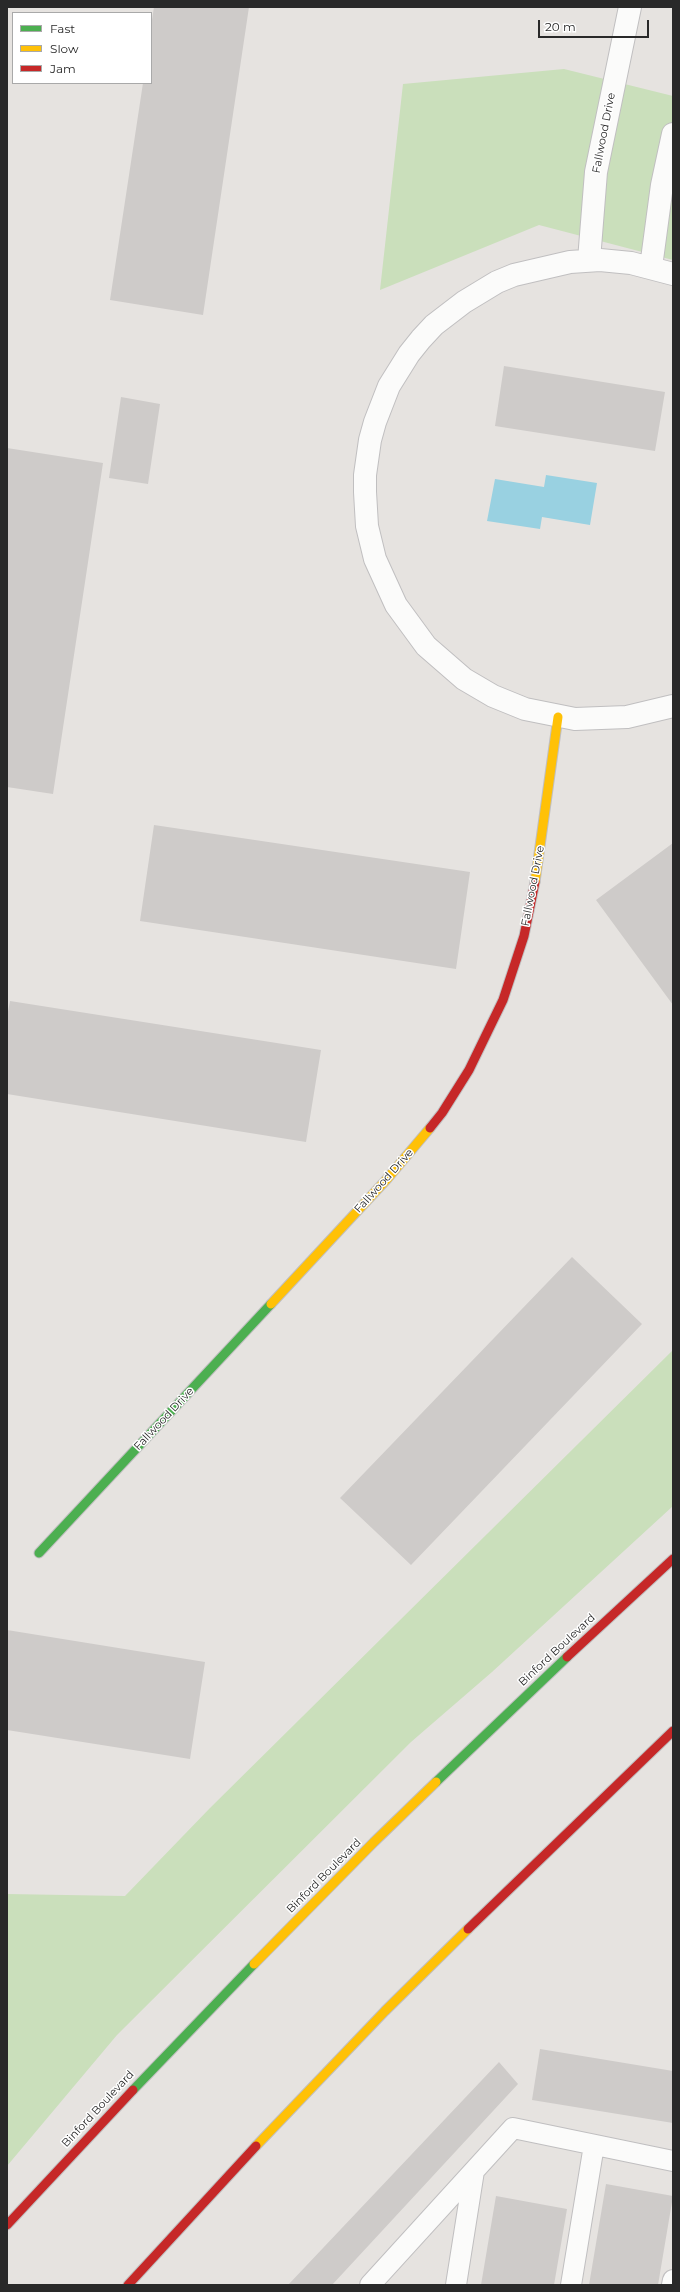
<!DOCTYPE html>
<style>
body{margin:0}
#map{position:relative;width:680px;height:2292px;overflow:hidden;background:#e6e3e0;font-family:Montserrat,sans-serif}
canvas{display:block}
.frame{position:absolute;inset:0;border:8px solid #292929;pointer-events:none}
.legend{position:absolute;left:12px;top:12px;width:140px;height:72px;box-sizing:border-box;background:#fff;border:1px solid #a9a9a9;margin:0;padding:5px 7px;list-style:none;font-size:12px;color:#292929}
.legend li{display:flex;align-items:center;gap:8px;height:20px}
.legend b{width:20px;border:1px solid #a9a9a9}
.scale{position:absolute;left:538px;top:20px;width:111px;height:18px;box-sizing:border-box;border:2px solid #292929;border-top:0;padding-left:5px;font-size:12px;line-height:14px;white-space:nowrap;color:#292929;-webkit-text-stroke:3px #fff;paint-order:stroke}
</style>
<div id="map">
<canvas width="680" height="2292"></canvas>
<div class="frame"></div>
<ul class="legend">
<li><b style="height:5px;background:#4caf50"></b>Fast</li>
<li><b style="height:5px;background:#ffc107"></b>Slow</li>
<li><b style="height:5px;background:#c62828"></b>Jam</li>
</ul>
<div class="scale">20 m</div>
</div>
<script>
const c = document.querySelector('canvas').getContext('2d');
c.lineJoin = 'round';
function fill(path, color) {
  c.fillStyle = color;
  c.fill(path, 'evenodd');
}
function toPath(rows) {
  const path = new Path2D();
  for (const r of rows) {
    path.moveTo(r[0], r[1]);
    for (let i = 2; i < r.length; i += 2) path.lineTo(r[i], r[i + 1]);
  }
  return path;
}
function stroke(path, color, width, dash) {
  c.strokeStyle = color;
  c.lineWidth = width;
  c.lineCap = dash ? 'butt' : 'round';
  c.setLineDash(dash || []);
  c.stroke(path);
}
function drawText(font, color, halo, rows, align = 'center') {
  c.font = font + ' Montserrat,sans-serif';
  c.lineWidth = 3;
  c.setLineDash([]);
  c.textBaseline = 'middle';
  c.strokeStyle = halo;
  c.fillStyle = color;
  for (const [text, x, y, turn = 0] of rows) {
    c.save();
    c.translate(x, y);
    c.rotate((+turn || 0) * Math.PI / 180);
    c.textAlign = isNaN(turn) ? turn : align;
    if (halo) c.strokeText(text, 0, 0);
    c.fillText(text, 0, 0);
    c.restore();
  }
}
fill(toPath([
 [564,69,673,96,673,260,539,225,380,290,403,84],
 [673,1350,673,1506,492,1672,411,1742,117,2035,7,2166,7,1894,125,1896,210,1808]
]), '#cadfbb');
fill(toPath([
 [546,475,597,483,590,525,542,517,540,529,487,521,495,479,544,487]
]), '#99d1e1');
fill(toPath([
 [154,7,249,7,203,315,110,300,143,83,151,83,151,26],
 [504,366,665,392,655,451,495,426],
 [121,397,160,404,148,484,109,478],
 [7,448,103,463,53,794,7,787],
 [154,825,470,872,456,969,140,921],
 [673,843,673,1005,596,900],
 [10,1001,321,1050,306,1142,7,1094,7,1017],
 [572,1257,642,1324,411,1565,340,1498],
 [7,1630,205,1662,190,1759,7,1730],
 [540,2049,673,2071,673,2123,532,2100],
 [499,2062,518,2084,332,2285,288,2285],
 [606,2184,673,2196,658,2285,589,2285],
 [496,2196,567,2209,554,2285,481,2285]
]), '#cecbc9');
const lane = toPath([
 [370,2285,513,2128,673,2161],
 [456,2285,474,2171],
 [571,2285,594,2145],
 [672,2285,673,2280]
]);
const street = toPath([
 [589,260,596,172,630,7],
 [651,267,662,185,673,134],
 [673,274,631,263,600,260,570,262,514,275,497,282,464,302,434,325,421,339,409,354,389,386,375,422,370,440,365,475,365,492,367,526,375,559,396,605,426,646,464,679,493,696,525,709,575,719,627,717,673,706]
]);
const fast = toPath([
 [39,1553,271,1304],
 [436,1782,567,1657],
 [133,2090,254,1964]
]);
const slow = toPath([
 [535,882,558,717],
 [271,1304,387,1179,430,1128],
 [254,1964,374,1842,436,1782],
 [256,2146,385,2011,468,1929]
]);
const jam = toPath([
 [430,1128,442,1113,469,1070,503,1000,524,936,535,882],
 [567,1657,673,1559],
 [468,1929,673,1731],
 [7,2225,133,2090],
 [128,2285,256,2146]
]);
stroke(lane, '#c0bfc0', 22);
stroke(street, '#c0bfc0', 24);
stroke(fast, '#c0bfc0', 11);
stroke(slow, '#c0bfc0', 11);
stroke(jam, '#c0bfc0', 11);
stroke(lane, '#fbfbfa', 20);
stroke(street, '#fbfbfa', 22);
stroke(fast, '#4caf50', 9);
stroke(slow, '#ffc107', 9);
stroke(jam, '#c62828', 9);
drawText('11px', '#292929', '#fff', [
 ["Fallwood Drive",604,133,-79],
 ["Fallwood Drive",533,886,-79],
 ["Fallwood Drive",384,1181,-48],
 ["Fallwood Drive",164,1419,-47],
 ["Binford Boulevard",557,1650,-43],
 ["Binford Boulevard",324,1876,-45],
 ["Binford Boulevard",98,2109,-47]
]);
</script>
